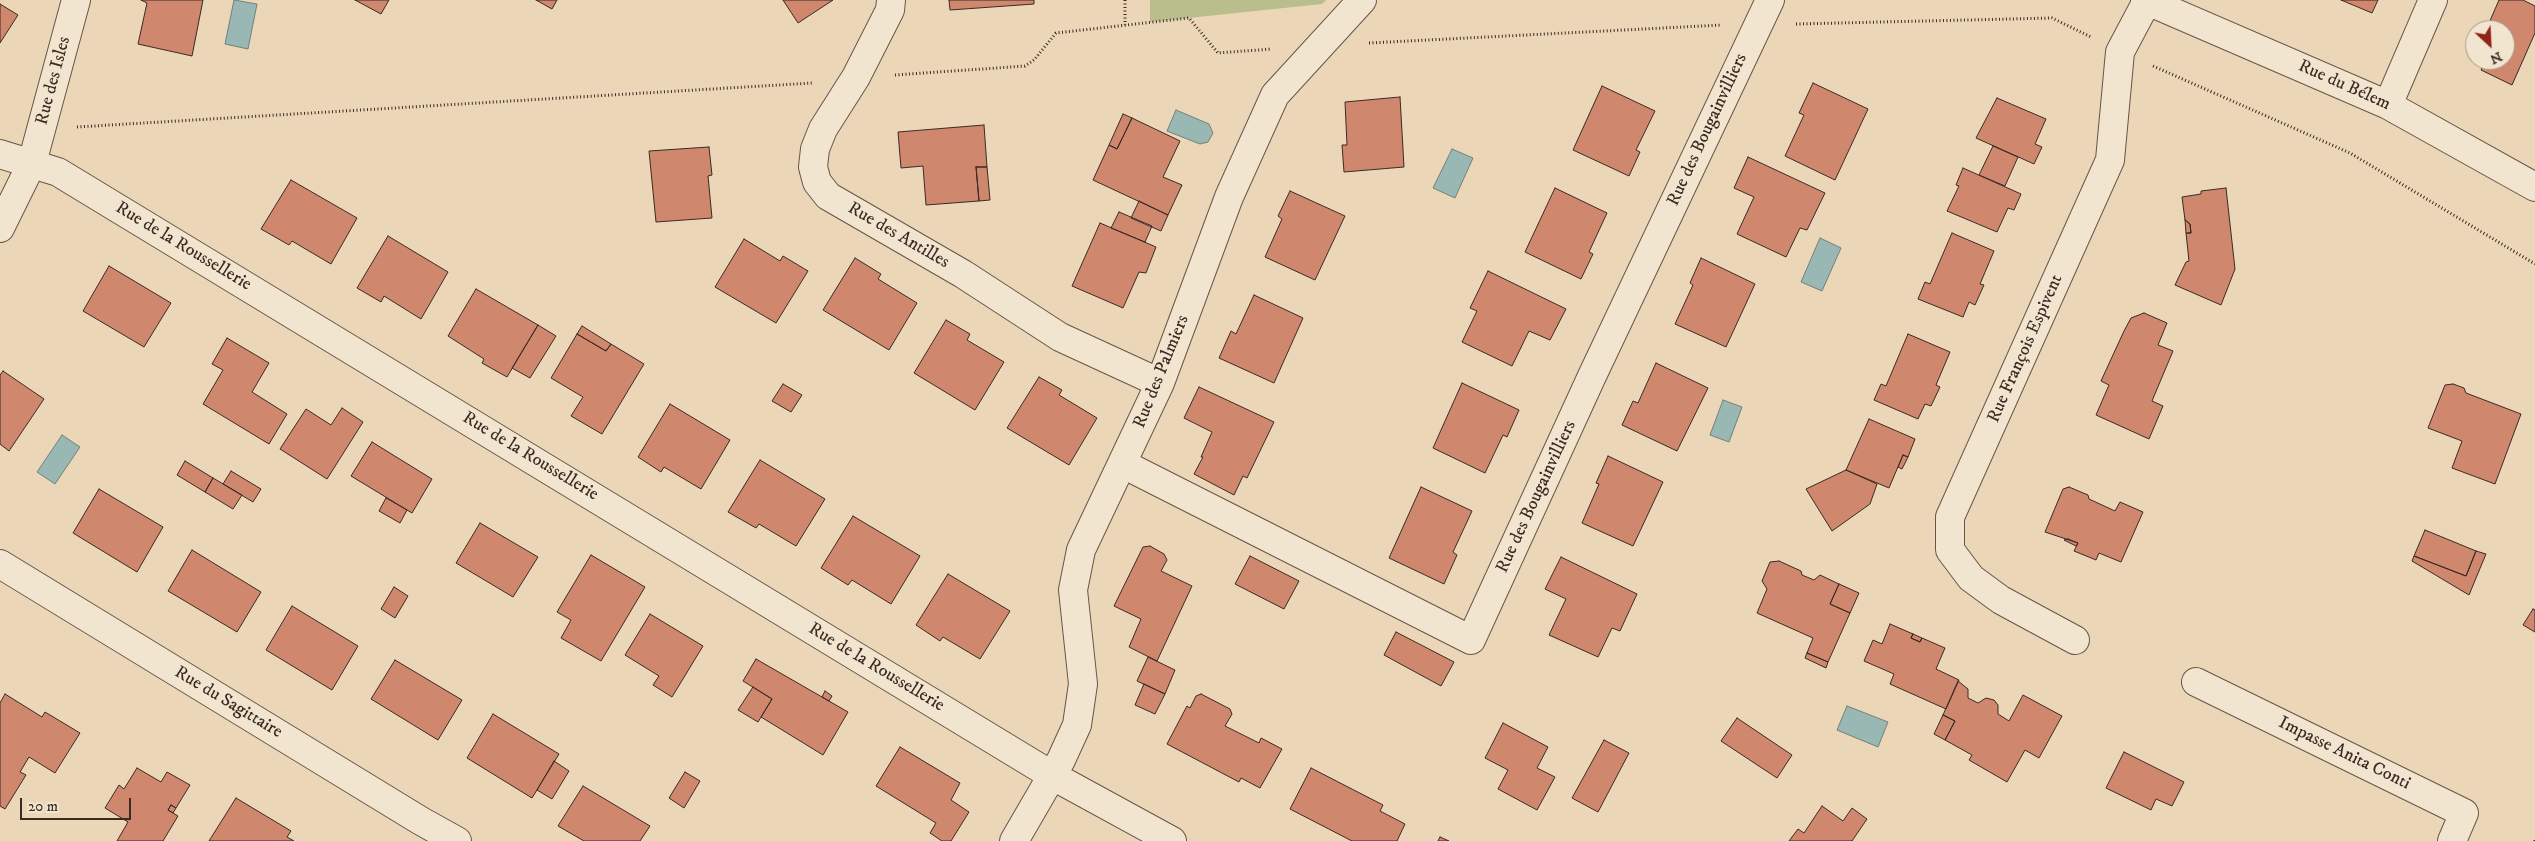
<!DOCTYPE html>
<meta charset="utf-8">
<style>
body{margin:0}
#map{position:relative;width:2535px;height:841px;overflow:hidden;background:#ebd7b7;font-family:"IM FELL DW Pica",serif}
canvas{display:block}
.north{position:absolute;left:2465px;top:20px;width:50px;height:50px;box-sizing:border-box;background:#f2e5d0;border:1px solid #a99a8b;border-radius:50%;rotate:155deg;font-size:14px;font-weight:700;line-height:20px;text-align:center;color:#3b2a24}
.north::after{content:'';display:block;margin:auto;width:18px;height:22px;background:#8f2418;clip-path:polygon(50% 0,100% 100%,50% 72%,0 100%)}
.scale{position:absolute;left:20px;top:798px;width:111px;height:22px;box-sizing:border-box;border:2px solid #3b2a24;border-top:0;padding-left:6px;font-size:15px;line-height:18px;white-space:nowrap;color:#3b2a24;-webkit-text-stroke:4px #f2e5d0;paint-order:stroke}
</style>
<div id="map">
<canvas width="2535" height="841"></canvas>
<div class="north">N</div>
<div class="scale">20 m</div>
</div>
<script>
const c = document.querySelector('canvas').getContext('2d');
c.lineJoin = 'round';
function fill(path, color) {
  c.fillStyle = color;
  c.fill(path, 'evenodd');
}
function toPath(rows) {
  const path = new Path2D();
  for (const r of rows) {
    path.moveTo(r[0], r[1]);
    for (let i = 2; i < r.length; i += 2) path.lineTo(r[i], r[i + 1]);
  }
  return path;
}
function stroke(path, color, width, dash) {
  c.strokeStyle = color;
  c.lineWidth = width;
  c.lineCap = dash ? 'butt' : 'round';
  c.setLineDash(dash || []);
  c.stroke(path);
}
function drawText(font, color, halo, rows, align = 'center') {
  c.font = font + ' "IM FELL DW Pica",serif';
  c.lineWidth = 4;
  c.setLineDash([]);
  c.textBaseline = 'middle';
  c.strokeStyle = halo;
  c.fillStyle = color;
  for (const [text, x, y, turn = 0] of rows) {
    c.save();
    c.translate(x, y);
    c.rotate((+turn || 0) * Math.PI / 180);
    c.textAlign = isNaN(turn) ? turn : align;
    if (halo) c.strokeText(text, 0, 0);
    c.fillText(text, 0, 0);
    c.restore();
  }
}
fill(toPath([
 [1150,0,1326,0,1322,4,1150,22]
]), '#babd8c');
const water = toPath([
 [234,0,257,4,248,49,225,44,234,0],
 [1176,110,1209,124,1213,133,1208,142,1200,144,1167,131,1176,110],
 [1452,149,1473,158,1455,198,1433,188,1452,149],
 [1820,238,1841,248,1822,291,1801,282,1820,238],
 [1723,400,1742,407,1729,442,1710,435,1723,400],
 [62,435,80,447,55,484,37,472,62,435],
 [1847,706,1888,722,1878,747,1837,730,1847,706]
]);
fill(water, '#99b8b3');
stroke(water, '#737f7a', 1);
const building = toPath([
 [141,0,203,0,192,56,138,44,147,3,141,0],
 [355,0,389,0,381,14,355,0],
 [536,0,557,0,552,9,536,0],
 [783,0,833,0,798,23,783,0],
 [949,0,1034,0,1034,4,950,10,949,0],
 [2341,0,2378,0,2372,13,2341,0],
 [2499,0,2523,0,2535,6,2535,33,2512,85,2481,70,2485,60,2505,60,2505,30,2486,30,2499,0],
 [0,4,18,15,0,43,0,4],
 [1813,83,1868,109,1835,180,1785,156,1804,115,1799,113,1813,83],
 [1602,86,1655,111,1636,150,1640,152,1629,176,1573,150,1602,86],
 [1400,97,1404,167,1344,172,1342,145,1347,145,1345,102,1400,97],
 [1997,98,2046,119,2035,144,2042,147,2034,164,1976,138,1997,98],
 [1123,114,1132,118,1117,149,1109,145,1123,114],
 [1132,118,1180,141,1163,177,1182,185,1168,215,1093,180,1109,145,1117,149,1132,118],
 [984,125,987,167,976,167,979,201,926,205,923,166,901,168,898,132,984,125],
 [1993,146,2018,157,2005,186,1979,175,1993,146],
 [709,147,712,175,708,176,712,218,656,222,649,151,709,147],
 [1748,157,1825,193,1807,230,1800,228,1786,257,1737,234,1754,197,1734,188,1748,157],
 [976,167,987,167,990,200,979,201,976,167],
 [1963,168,2021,194,2014,210,2008,208,1997,232,1947,211,1959,186,1956,185,1963,168],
 [291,180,357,218,331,264,292,241,289,245,261,229,291,180],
 [1555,188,1607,213,1589,252,1593,254,1581,279,1525,252,1555,188],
 [2226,188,2235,269,2221,305,2175,285,2186,262,2189,261,2186,233,2191,233,2190,224,2185,220,2182,197,2201,194,2201,191,2226,188],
 [1290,191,1345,216,1315,280,1265,257,1282,219,1278,216,1290,191],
 [1139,201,1168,215,1161,231,1131,218,1139,201],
 [1119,212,1152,226,1145,242,1111,228,1119,212],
 [2185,220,2190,224,2191,233,2186,233,2185,220],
 [1100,223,1156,247,1146,273,1139,272,1123,308,1072,286,1100,223],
 [1952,233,1994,251,1980,284,1984,285,1975,305,1969,302,1963,317,1918,299,1925,282,1930,284,1952,233],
 [388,236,448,272,421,319,384,296,381,302,357,288,388,236],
 [744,239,780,261,783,256,808,271,776,323,715,287,744,239],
 [855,258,881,274,878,279,917,303,889,350,823,310,855,258],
 [1701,258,1755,284,1726,347,1675,324,1693,285,1690,283,1701,258],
 [109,266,171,303,144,347,83,311,109,266],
 [1488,271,1566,309,1550,340,1529,331,1512,366,1462,342,1477,311,1470,308,1488,271],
 [476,289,538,325,507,377,482,363,484,359,448,336,476,289],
 [1254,295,1303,318,1274,383,1219,358,1231,331,1236,334,1254,295],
 [2144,313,2167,323,2158,345,2173,351,2152,401,2163,406,2149,439,2096,415,2109,385,2101,381,2124,331,2131,318,2144,313],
 [946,320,970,334,967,340,1004,362,975,410,914,373,946,320],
 [538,325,556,336,530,378,512,368,538,325],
 [582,326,611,344,606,351,577,334,582,326],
 [577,334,606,351,611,344,644,364,602,434,571,416,583,397,551,378,577,334],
 [1908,334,1950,352,1936,385,1940,387,1931,406,1925,404,1918,419,1874,400,1881,384,1886,386,1908,334],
 [227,338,269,363,252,392,287,414,269,444,203,404,223,370,212,364,227,338],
 [1656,363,1708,388,1677,451,1622,425,1633,401,1638,403,1656,363],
 [3,371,44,399,9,451,0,444,0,375,3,371],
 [1039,377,1062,390,1059,395,1097,418,1069,465,1007,428,1039,377],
 [1462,383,1519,410,1507,437,1503,435,1485,473,1433,448,1462,383],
 [783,384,802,395,791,412,772,401,783,384],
 [2453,384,2464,388,2466,393,2521,414,2495,484,2452,468,2462,441,2428,428,2445,385,2453,384],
 [1199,387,1274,422,1247,478,1243,476,1234,495,1194,474,1203,457,1201,457,1212,432,1184,418,1199,387],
 [670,404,730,440,701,489,664,467,661,472,638,457,670,404],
 [342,408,363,422,327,479,280,449,306,409,331,425,342,408],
 [1869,419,1915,439,1908,457,1903,455,1889,488,1846,470,1869,419],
 [372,442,432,479,412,513,351,476,372,442],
 [1903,455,1908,457,1902,469,1898,467,1903,455],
 [1608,456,1663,482,1633,546,1582,523,1599,484,1596,483,1608,456],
 [760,460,825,499,796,546,759,524,756,528,728,512,760,460],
 [185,461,213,478,205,492,177,475,185,461],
 [1846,470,1877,484,1870,504,1832,531,1806,489,1846,470],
 [231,471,261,489,253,502,223,484,231,471],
 [213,478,242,495,233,509,205,492,213,478],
 [1421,487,1472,511,1453,552,1457,555,1444,584,1389,558,1421,487],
 [2069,487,2088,495,2089,499,2115,511,2120,502,2143,512,2121,562,2099,553,2096,560,2074,551,2078,543,2045,532,2063,489,2069,487],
 [99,489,163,527,137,572,73,533,99,489],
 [386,498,407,510,400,523,379,511,386,498],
 [853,516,920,556,891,604,852,580,848,585,821,568,853,516],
 [480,523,538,557,513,597,456,563,480,523],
 [2425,530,2476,551,2466,576,2414,556,2425,530],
 [2068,539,2078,543,2076,546,2064,540,2068,539],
 [1150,546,1164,554,1167,560,1161,571,1192,586,1157,661,1129,647,1141,619,1114,606,1143,547,1150,546],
 [192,550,261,592,237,632,168,591,192,550],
 [2476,551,2486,554,2469,595,2412,561,2414,556,2466,576,2476,551],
 [591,555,645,587,601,661,561,638,571,620,557,612,591,555],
 [1250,556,1299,581,1284,609,1235,584,1250,556],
 [1561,557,1637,594,1620,631,1612,628,1598,657,1549,635,1566,599,1545,589,1561,557],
 [1779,561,1801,571,1802,575,1814,580,1820,575,1839,584,1830,604,1850,613,1828,662,1807,653,1813,638,1757,613,1767,589,1762,581,1770,562,1779,561],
 [948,574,1010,611,980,659,943,637,940,641,916,625,948,574],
 [1839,584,1859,593,1850,613,1830,604,1839,584],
 [394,587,408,596,395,618,381,609,394,587],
 [292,606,358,646,332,690,266,650,292,606],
 [2533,609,2535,610,2535,632,2523,625,2533,609],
 [650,614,703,646,672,697,653,685,659,676,625,655,650,614],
 [1890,624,1913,634,1911,638,1920,642,1922,638,1945,648,1936,669,1959,680,1946,709,1890,684,1894,674,1864,661,1873,640,1882,644,1890,624],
 [1396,632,1454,662,1441,686,1384,655,1396,632],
 [1913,634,1922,638,1920,642,1911,638,1913,634],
 [1807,653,1828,662,1826,668,1805,658,1807,653],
 [1148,657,1175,670,1165,694,1137,681,1148,657],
 [756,659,848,712,823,755,761,717,772,699,743,681,756,659],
 [395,660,462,700,438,740,371,699,395,660],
 [1958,681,1968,689,1968,698,1978,703,1986,698,1994,700,1998,705,1998,714,2009,721,2023,695,2062,716,2039,758,2025,750,2007,782,1969,760,1972,755,1945,740,1955,721,1943,715,1958,681],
 [1144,684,1165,694,1155,714,1135,705,1144,684],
 [753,687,772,699,758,722,738,710,753,687],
 [825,691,832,696,829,701,822,697,825,691],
 [5,694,42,717,45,712,80,733,55,773,29,757,20,772,26,775,5,809,0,806,0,703,5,694],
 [1201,694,1230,709,1232,714,1225,726,1259,743,1261,738,1282,749,1260,788,1241,778,1239,782,1167,744,1187,706,1190,708,1196,696,1201,694],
 [493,714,559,754,532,798,467,758,493,714],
 [1943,715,1955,721,1945,740,1934,734,1943,715],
 [1737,718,1792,755,1777,778,1721,741,1737,718],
 [1503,723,1548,747,1537,768,1555,777,1537,810,1498,789,1508,770,1485,758,1503,723],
 [1604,740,1629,753,1598,812,1572,798,1604,740],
 [900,747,960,783,951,800,969,812,951,841,942,841,930,833,936,823,876,786,900,747],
 [2124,752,2184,782,2172,806,2156,799,2151,810,2106,788,2124,752],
 [554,761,569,771,552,799,537,790,554,761],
 [137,768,161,782,167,772,190,785,176,808,171,805,168,810,178,816,163,841,117,841,128,822,105,808,119,785,124,789,137,768],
 [1311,768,1383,805,1380,811,1405,824,1397,841,1352,841,1290,809,1311,768],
 [685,772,700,781,684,808,669,798,685,772],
 [583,786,650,826,640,841,584,841,558,826,583,786],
 [236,798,291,831,287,837,294,841,209,841,236,798],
 [171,805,176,808,173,813,168,810,171,805],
 [1822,806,1843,821,1852,808,1867,819,1852,841,1789,841,1798,829,1804,833,1822,806],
 [1440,837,1449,841,1438,841,1440,837]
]);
fill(building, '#cf876d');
stroke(building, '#3b2a24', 1);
const minor = toPath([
 [891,0,890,10,856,77,823,129,815,149,813,167,817,182,828,196,963,274,1060,337,1160,383],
 [2145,0,2388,105,2535,187],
 [2388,105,2433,0],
 [0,154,58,172,1053,776,1172,841],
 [0,228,32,163,76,0],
 [1123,464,1471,640,1592,376,1770,0],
 [0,564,421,821,457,841],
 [2075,640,2001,600,1971,578,1950,550,1950,517,2110,160,2120,52,2147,1],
 [2196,682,2464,813,2452,841],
 [1014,841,1061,760,1077,725,1083,684,1073,590,1081,550,1160,383,1229,197,1275,95,1362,0]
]);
stroke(minor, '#675549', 30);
stroke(toPath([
 [1125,0,1125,25],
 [1796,24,2052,18,2091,37],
 [1369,43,1722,25],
 [2153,66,2350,153,2535,264],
 [895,75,1025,66,1034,60,1056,33,1189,18,1218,53,1271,49],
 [77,127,812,83],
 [2535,841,2535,840]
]), '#3b2a24', 3, [1, 2.5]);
stroke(minor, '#f2e5d0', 28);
drawText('18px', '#3b2a24', '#f2e5d0', [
 ["Rue des Isles",54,81,-75],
 ["Rue du Bélem",2344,86,24],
 ["Rue des Bougainvilliers",1708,130,-65],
 ["Rue des Antilles",898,236,30],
 ["Rue de la Roussellerie",183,247,31],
 ["Rue François Espivent",2026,349,-66],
 ["Rue des Palmiers",1162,372,-68],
 ["Rue de la Roussellerie",530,457,31],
 ["Rue des Bougainvilliers",1537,497,-65],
 ["Rue de la Roussellerie",876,668,31],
 ["Rue du Sagittaire",228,703,31],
 ["Impasse Anita Conti",2344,754,26]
]);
</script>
